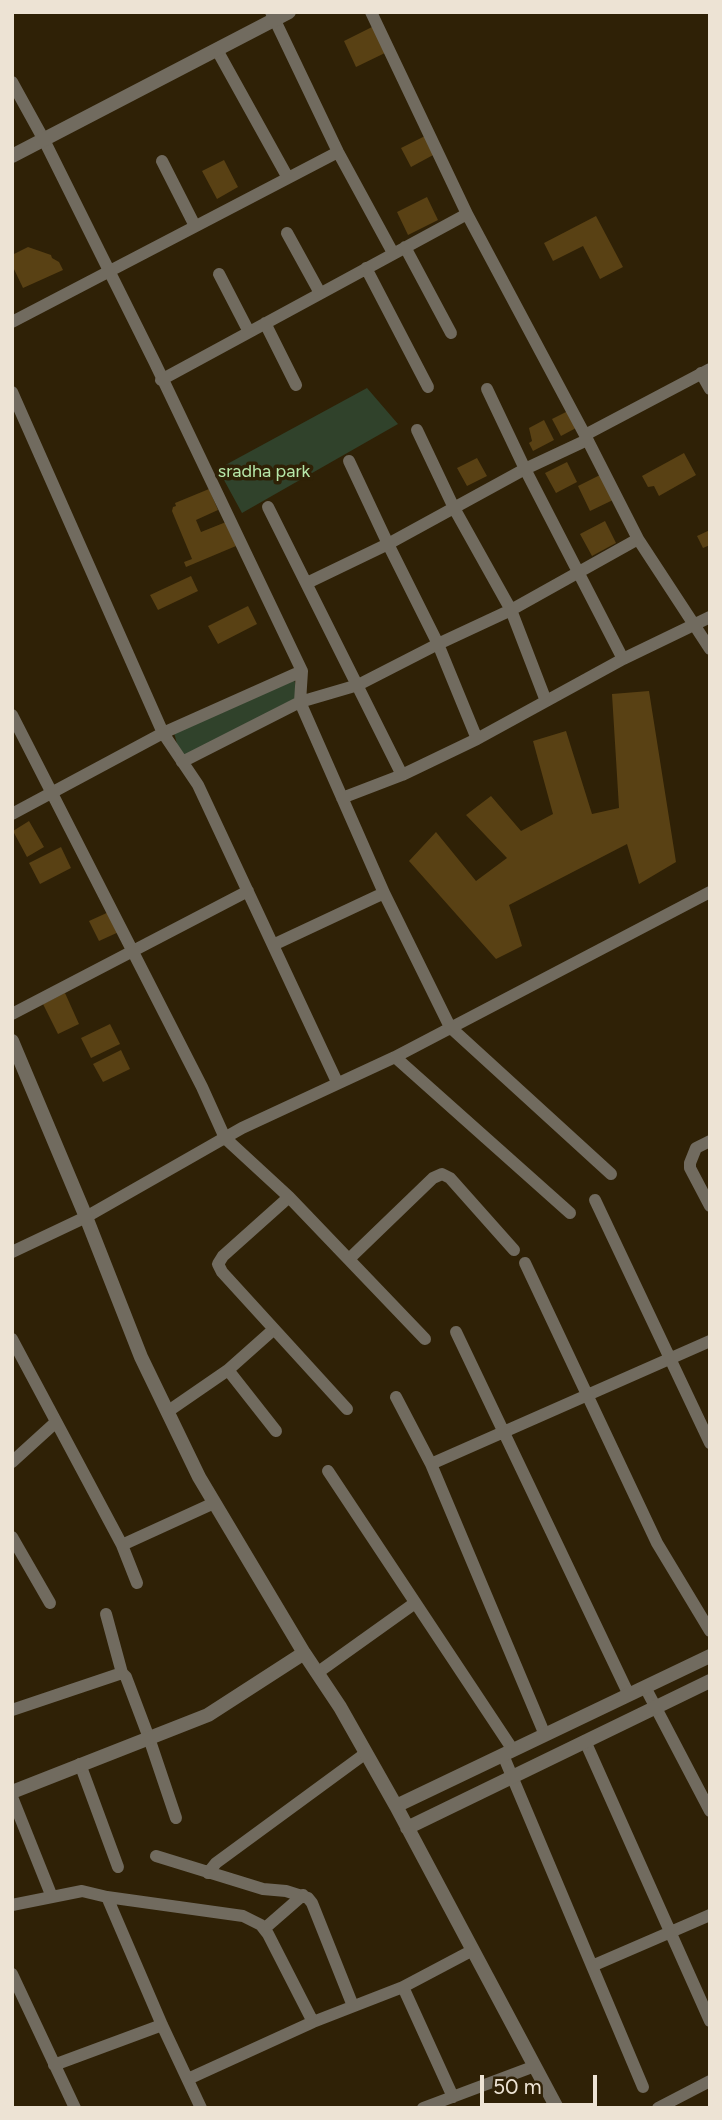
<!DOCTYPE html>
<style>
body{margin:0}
#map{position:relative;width:722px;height:2120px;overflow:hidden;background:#2f2106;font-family:Figtree,sans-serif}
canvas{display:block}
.frame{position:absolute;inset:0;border:14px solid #ede3d4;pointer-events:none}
.scale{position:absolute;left:480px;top:2075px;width:117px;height:32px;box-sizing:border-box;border:4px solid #ede3d4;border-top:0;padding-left:9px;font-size:21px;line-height:24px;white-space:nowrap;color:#ede3d4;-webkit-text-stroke:5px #2f2106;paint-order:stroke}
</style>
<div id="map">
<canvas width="722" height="2120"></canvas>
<div class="frame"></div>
<div class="scale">50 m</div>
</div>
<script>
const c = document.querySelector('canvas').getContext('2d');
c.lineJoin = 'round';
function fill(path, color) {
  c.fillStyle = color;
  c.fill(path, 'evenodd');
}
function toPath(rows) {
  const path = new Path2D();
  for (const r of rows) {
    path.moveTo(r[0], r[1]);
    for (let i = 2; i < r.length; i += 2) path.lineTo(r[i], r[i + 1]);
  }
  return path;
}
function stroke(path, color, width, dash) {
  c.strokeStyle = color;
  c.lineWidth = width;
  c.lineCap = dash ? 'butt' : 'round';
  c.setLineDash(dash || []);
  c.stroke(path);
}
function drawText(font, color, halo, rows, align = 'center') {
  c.font = font + ' Figtree,sans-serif';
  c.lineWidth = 7;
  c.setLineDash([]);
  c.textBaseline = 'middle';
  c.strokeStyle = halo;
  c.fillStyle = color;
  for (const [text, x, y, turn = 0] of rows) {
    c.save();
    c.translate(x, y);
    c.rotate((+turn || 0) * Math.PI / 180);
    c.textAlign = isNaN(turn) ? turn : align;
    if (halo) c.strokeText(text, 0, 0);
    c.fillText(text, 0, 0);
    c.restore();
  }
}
fill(toPath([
 [367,388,398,424,242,513,218,469],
 [293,675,300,702,182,762,173,729]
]), '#30422b');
fill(toPath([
 [374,26,387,52,356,67,344,41],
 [425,136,435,154,411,167,401,148],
 [224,160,238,187,217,199,202,171],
 [427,197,438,220,408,235,397,212],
 [596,216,623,267,600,279,583,246,553,261,544,243],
 [28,247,51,255,52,258,59,262,63,270,23,288,12,265,12,255],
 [568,411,576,428,561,436,552,419],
 [544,420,554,440,533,451,529,443,532,441,529,428],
 [684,453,696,475,659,496,654,486,648,487,642,476],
 [477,458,487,476,467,486,457,468],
 [567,462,577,482,556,493,545,473],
 [600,475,613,500,590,511,578,486],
 [209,489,218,510,196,520,201,532,226,522,236,546,186,567,184,562,192,559,172,511,173,507,176,506,175,503],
 [605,521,616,543,592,556,580,534],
 [710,530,710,545,703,548,697,536],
 [191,576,198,591,158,610,150,595],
 [248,606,257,624,218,644,208,626],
 [649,691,676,862,639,884,627,844,509,905,522,946,496,959,409,861,436,832,476,881,507,858,466,815,491,796,521,831,553,814,533,741,566,731,592,814,619,808,612,694],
 [29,821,44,847,27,857,13,831],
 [61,847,71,868,40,884,29,863],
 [111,911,121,931,99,941,89,921],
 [65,993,79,1024,58,1034,43,1004],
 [110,1024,120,1044,91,1058,81,1038],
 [121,1050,130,1069,103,1082,93,1064]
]), '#594114');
stroke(toPath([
 [271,12,338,152,393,253],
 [371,12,467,214,585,435,710,369],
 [217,50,288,178],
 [12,82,44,140,155,363,302,671,300,702,384,893,450,1027,611,1174],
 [162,161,195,226],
 [287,233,320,293],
 [405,247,451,333],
 [366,268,428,387],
 [219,274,249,332],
 [12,322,338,152],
 [265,323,296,385],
 [701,373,710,389],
 [161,380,467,214],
 [487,389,525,469,623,659],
 [12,392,163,733,198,785,337,1082],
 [417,430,454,508,511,610,546,701],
 [585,435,638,539,710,649],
 [349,461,388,544,438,644,477,739],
 [268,507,402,775],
 [307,583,388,544,525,469,587,440],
 [12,715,202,1087,225,1138,289,1197,425,1339],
 [182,762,300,702,358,685,438,644,511,610,638,539],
 [342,798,402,775,477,739,623,659,710,617],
 [12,814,163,733,302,671],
 [273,945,384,893],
 [12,1014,248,891],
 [395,1057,570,1213],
 [710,1141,696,1148,690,1163,690,1168,710,1206],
 [289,1197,223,1256,218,1264,222,1272,347,1409],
 [595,1200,710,1443],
 [12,1252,86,1217,242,1128,395,1057,710,892],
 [349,1259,433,1178,442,1174,450,1178,514,1250],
 [525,1263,657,1543,710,1631],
 [456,1332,629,1695],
 [12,1339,122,1545,137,1583],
 [228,1370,276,1431],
 [396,1397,431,1464,545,1735],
 [167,1412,228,1370,273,1330],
 [12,1462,56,1422],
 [431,1464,710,1341],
 [328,1471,513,1750],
 [12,1537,50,1603],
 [122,1545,214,1503],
 [106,1614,122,1673],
 [317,1673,415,1603],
 [645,1687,710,1811],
 [12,1710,122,1673,126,1677,149,1738,176,1818],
 [585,1741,710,2021],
 [503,1755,643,2087],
 [80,1764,118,1867],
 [12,1797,52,1897],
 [156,1856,263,1889,286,1891,308,1898,312,1903,353,2006],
 [208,1873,216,1863,366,1753],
 [107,1897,243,1916,261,1925,268,1934,313,2022],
 [12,1905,82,1891,107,1897,162,2025,201,2108],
 [264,1929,303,1895],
 [592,1966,710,1915],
 [12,1974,75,2108],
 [403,1987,453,2097],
 [54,2065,162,2025],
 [188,2079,313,2022,403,1987,473,1950],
 [423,2108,535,2066],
 [658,2108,710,2081]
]), '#716b5f', 12);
stroke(toPath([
 [12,156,289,12],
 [12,1041,86,1217,141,1357,199,1477,304,1653,340,1707,396,1806,557,2108],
 [12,1792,208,1715,304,1653],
 [396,1806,710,1656],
 [407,1828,710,1681]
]), '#716b5f', 14);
drawText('18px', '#b6e7a9', '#2f2106', [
 ["sradha park",264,472]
]);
</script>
